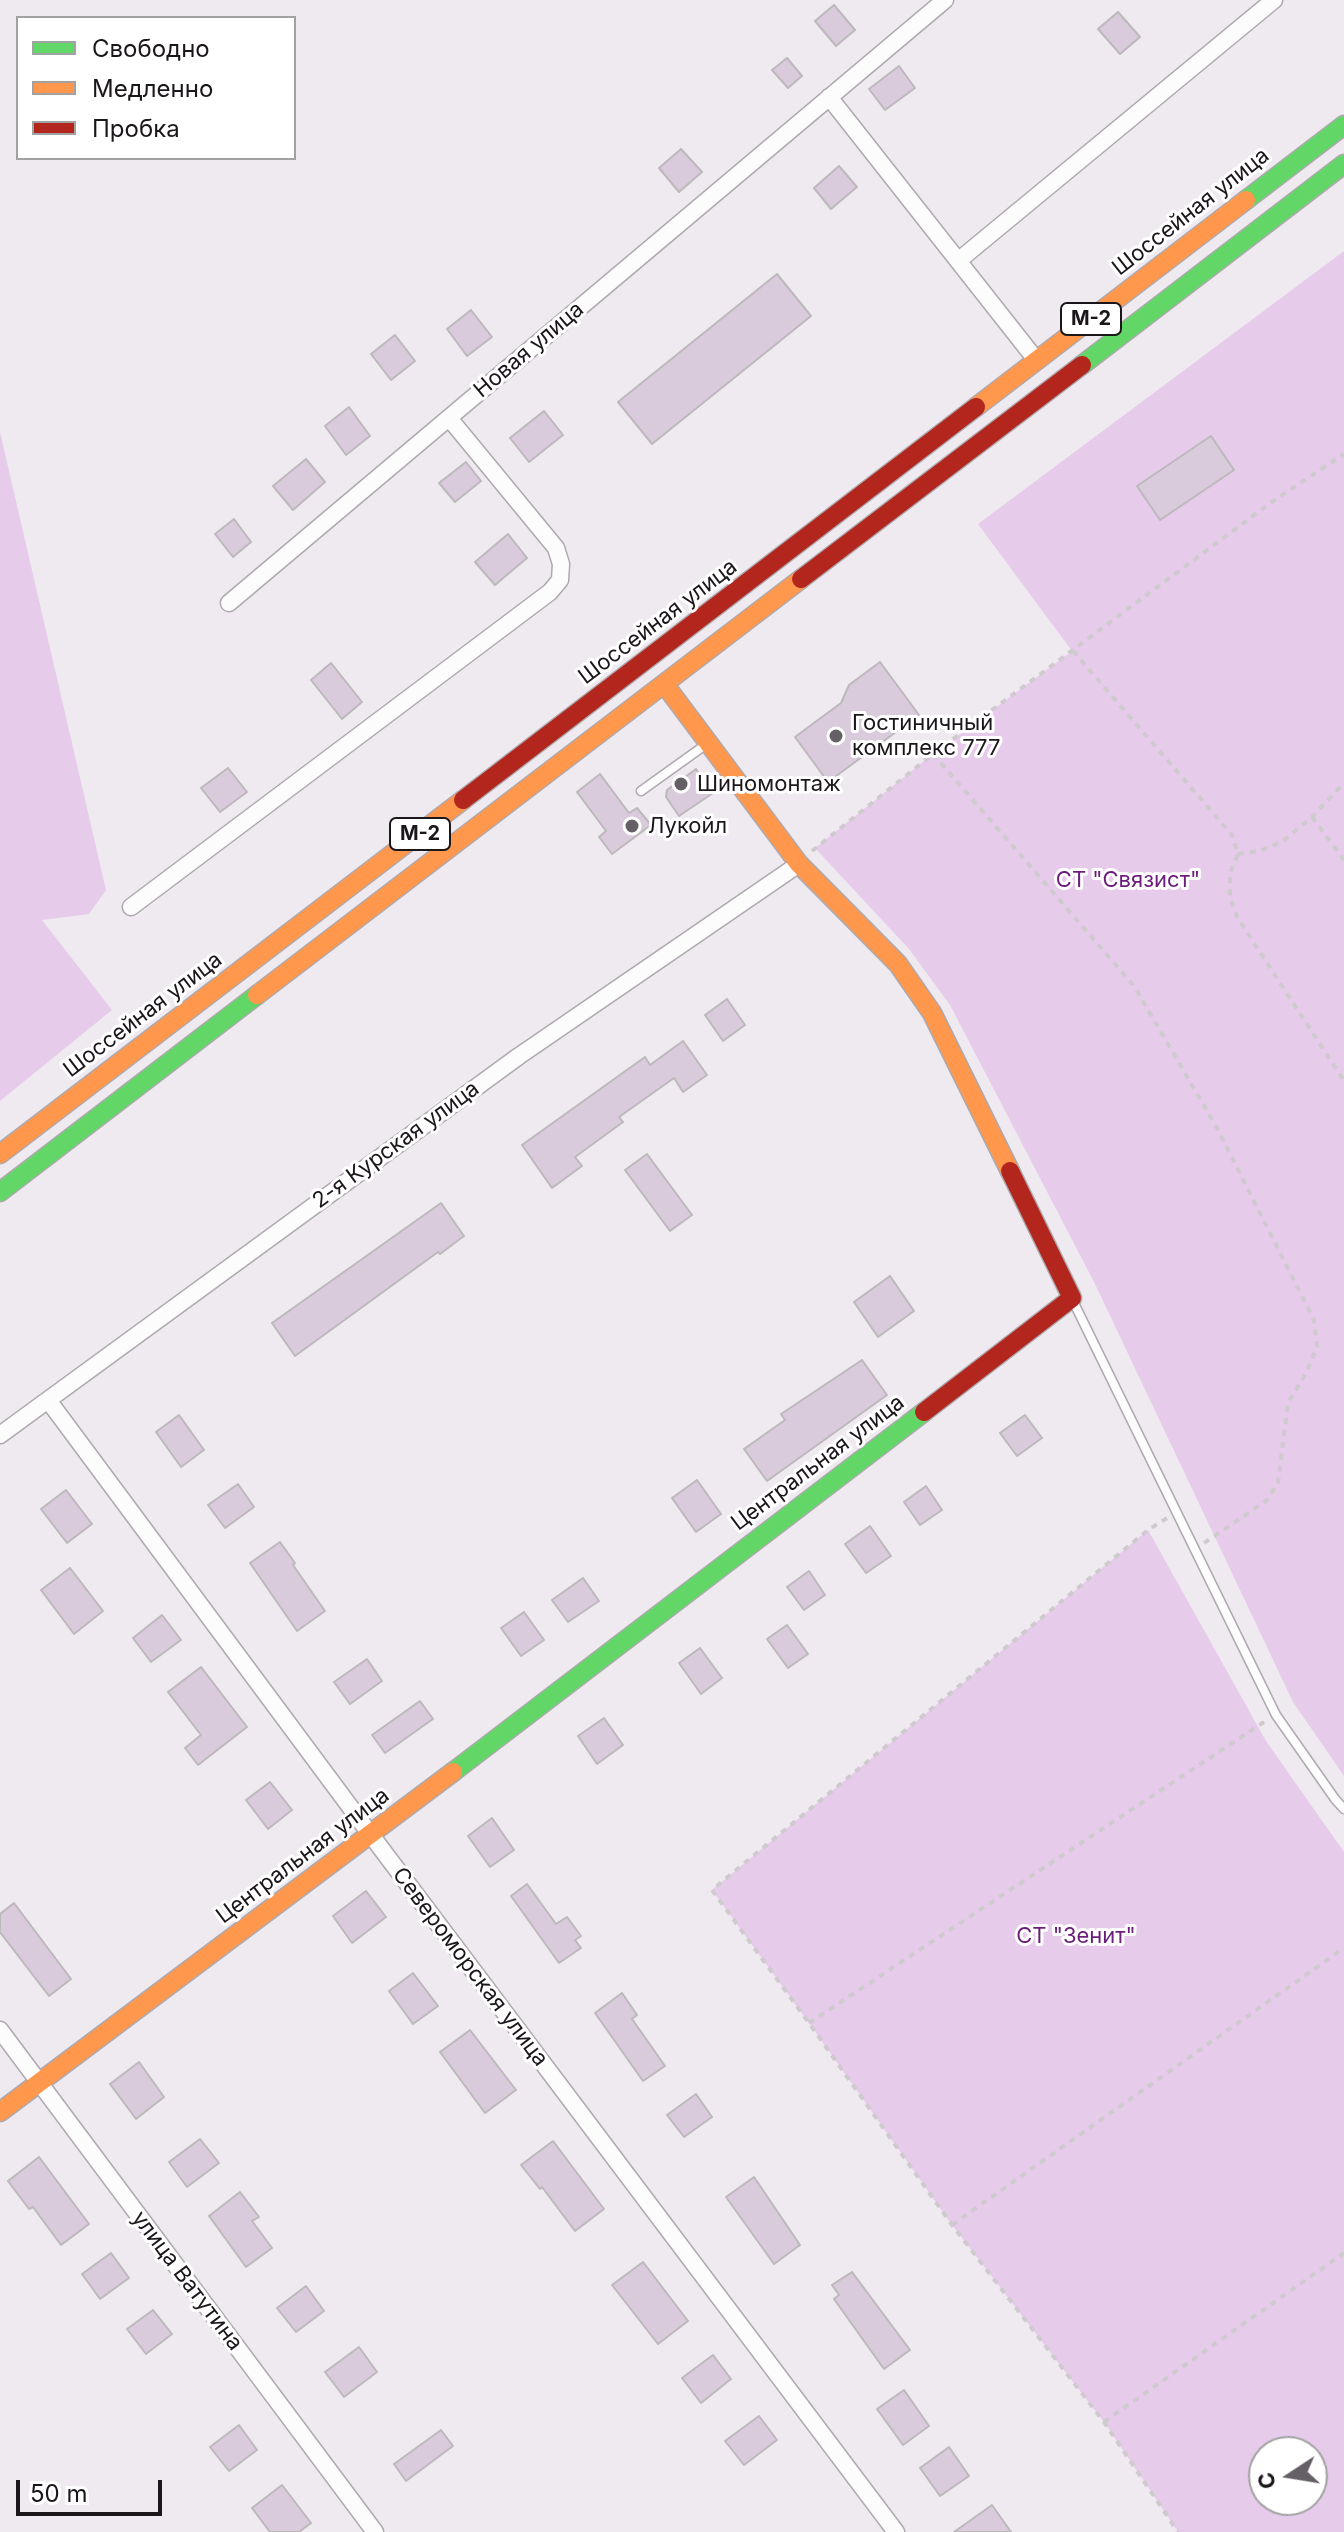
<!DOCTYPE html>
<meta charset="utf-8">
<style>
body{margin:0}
#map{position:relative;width:1344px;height:2532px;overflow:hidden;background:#efeaef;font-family:Inter,sans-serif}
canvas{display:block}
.legend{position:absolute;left:16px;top:16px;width:280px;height:144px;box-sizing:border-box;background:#fff;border:2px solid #a3a2a3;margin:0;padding:10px 14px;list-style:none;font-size:24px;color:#1a161a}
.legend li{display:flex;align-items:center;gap:16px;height:40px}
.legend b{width:40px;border:2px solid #a3a2a3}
.north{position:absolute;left:1248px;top:2436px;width:80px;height:80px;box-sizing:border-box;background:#fff;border:2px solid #a3a2a3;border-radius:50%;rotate:258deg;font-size:22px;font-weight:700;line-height:32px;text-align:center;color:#1a161a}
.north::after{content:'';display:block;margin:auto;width:28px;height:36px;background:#656065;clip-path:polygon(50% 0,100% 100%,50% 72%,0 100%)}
.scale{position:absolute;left:16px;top:2480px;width:146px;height:36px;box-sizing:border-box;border:4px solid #1a161a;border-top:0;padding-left:10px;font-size:24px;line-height:28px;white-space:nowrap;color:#1a161a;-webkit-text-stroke:6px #fff;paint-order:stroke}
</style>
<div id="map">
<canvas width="1344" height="2532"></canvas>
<ul class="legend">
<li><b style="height:10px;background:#63d668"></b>Свободно</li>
<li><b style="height:10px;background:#ff974d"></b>Медленно</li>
<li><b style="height:10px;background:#b3261e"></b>Пробка</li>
</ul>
<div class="north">С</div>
<div class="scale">50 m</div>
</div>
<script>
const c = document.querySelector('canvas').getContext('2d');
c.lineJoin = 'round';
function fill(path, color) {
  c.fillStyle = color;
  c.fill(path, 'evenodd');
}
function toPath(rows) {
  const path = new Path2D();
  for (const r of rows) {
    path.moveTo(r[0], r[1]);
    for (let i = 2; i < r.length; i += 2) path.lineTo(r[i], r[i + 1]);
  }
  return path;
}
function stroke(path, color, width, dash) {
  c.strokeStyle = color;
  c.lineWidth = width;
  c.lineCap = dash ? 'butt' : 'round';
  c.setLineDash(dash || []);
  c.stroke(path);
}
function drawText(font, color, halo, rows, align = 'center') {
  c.font = font + ' Inter,sans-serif';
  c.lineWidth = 6;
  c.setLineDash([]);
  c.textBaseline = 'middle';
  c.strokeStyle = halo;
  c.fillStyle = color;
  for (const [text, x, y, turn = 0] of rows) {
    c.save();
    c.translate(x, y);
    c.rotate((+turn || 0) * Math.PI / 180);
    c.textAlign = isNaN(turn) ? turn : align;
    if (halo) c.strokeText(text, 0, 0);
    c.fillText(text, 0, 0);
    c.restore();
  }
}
fill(toPath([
 [1344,251,1344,1776,1293,1702,1095,1284,950,1005,909,949,815,848,933,754,1072,651,978,524],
 [0,432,106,890,89,914,42,920,112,1010,0,1101],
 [1148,1530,1266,1741,1344,1852,1344,2532,1178,2532,1104,2422,952,2225,809,2023,712,1890],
 [1264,2452,1312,2452,1312,2500,1264,2500]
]), '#e6cbeb');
const building = toPath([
 [834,5,855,30,836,46,815,21,834,5],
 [1118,12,1140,37,1120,54,1098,29,1118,12],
 [787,58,802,76,788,88,772,70,787,58],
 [899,66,915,88,885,110,869,89,899,66],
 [681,149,702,172,679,192,659,168,681,149],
 [839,166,857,187,831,209,814,188,839,166],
 [777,274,811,316,652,444,618,402,777,274],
 [471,310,492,337,467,356,447,329,471,310],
 [395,335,415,361,391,380,371,354,395,335],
 [349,407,370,436,346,455,325,426,349,407],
 [544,411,563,435,529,462,510,438,544,411],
 [1211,436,1234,470,1160,520,1137,486,1211,436],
 [306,459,325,482,293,510,273,486,306,459],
 [466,462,481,481,455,502,439,483,466,462],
 [234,519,251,542,233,557,215,534,234,519],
 [508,534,527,558,495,585,475,562,508,534],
 [880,662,919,715,828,782,795,737,841,703,849,685,880,662],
 [331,663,362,702,342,719,311,680,331,663],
 [228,768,247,792,220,812,201,788,228,768],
 [696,769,713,793,679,816,666,797,667,790,696,769],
 [600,774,629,813,637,808,651,825,612,854,599,837,606,831,577,792,600,774],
 [727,999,745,1025,723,1041,705,1015,727,999],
 [683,1041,707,1075,683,1092,674,1078,619,1117,623,1122,575,1157,582,1166,552,1188,522,1145,645,1057,650,1065,683,1041],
 [647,1154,692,1215,670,1231,625,1170,647,1154],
 [441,1203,464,1236,440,1254,438,1252,295,1356,272,1323,441,1203],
 [890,1276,914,1311,878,1337,854,1302,890,1276],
 [862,1360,887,1395,767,1481,744,1449,785,1420,781,1414,862,1360],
 [179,1415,204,1450,181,1467,156,1432,179,1415],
 [1025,1415,1042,1438,1017,1456,1000,1433,1025,1415],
 [697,1480,721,1514,696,1532,672,1498,697,1480],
 [238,1484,254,1507,225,1528,208,1505,238,1484],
 [926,1486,942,1510,920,1525,904,1502,926,1486],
 [66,1490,92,1524,67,1543,41,1509,66,1490],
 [870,1526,891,1556,866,1573,845,1544,870,1526],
 [280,1542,295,1563,293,1565,325,1611,297,1631,250,1563,280,1542],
 [70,1568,103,1611,74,1634,41,1590,70,1568],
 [809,1571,825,1595,804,1610,787,1587,809,1571],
 [583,1578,599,1601,568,1622,552,1600,583,1578],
 [524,1612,544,1640,521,1656,501,1628,524,1612],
 [162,1615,181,1640,151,1662,133,1638,162,1615],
 [787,1625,808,1654,788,1668,767,1639,787,1625],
 [700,1648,722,1678,701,1694,679,1663,700,1648],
 [367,1659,382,1681,350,1704,334,1682,367,1659],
 [201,1667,247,1727,198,1765,185,1748,201,1735,168,1692,201,1667],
 [420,1701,433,1719,385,1753,372,1735,420,1701],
 [604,1718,623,1745,597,1764,578,1736,604,1718],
 [270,1782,292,1810,268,1829,246,1800,270,1782],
 [492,1818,514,1850,490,1867,468,1836,492,1818],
 [527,1884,556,1924,567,1917,581,1936,575,1940,581,1948,559,1963,511,1896,527,1884],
 [366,1891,386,1917,352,1943,333,1916,366,1891],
 [14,1903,71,1979,49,1996,0,1932,0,1914,14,1903],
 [413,1973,438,2006,413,2024,389,1991,413,1973],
 [622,1993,637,2015,632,2019,665,2066,643,2081,595,2013,622,1993],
 [470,2030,516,2090,485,2113,440,2052,470,2030],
 [139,2062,164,2097,136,2119,110,2084,139,2062],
 [696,2094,712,2117,684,2137,667,2115,696,2094],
 [200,2139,219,2163,187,2187,169,2162,200,2139],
 [553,2141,604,2209,575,2231,542,2187,540,2189,521,2165,553,2141],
 [39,2157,89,2224,61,2245,33,2207,29,2209,8,2181,39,2157],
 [754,2177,800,2245,774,2264,726,2197,754,2177],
 [240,2192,259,2217,252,2221,272,2248,246,2267,209,2216,240,2192],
 [111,2253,129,2278,100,2299,82,2274,111,2253],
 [643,2262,688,2321,658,2344,612,2285,643,2262],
 [852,2272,910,2350,884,2369,834,2299,839,2295,832,2285,852,2272],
 [306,2286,324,2311,296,2332,277,2308,306,2286],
 [153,2310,172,2334,146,2354,127,2329,153,2310],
 [359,2347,377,2372,344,2397,325,2372,359,2347],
 [713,2355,731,2379,701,2403,682,2378,713,2355],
 [904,2390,929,2426,903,2445,877,2409,904,2390],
 [759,2416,777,2440,744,2465,725,2441,759,2416],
 [239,2425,257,2450,229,2471,210,2447,239,2425],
 [441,2430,453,2446,406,2481,394,2464,441,2430],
 [949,2447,969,2476,940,2496,920,2468,949,2447],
 [282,2485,311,2523,299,2532,270,2532,252,2508,282,2485],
 [992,2505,1011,2532,954,2532,992,2505]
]);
fill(building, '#dacbdc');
stroke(building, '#bcb8bc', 2);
const lane = toPath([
 [641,791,708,743],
 [1072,1299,1276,1715,1335,1799,1344,1809]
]);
const street = toPath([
 [829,97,1037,361],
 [958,261,1274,0],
 [229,603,945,0],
 [131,907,550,592,560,580,561,564,556,548,449,418],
 [48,1400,371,1835,896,2532],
 [0,1435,519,1056,799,864],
 [0,2030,375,2532]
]);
const fast = toPath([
 [1246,200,1344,125],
 [1082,365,1344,164],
 [0,1192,257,995],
 [453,1772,924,1412]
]);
const slow = toPath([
 [976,407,1246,200],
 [665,685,799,864,898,964,932,1013,1010,1171],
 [257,995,801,579],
 [0,1154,463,800],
 [0,2112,453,1772]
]);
const jam = toPath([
 [801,579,1082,365],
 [463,800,976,407],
 [924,1412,1072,1298,1010,1171]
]);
stroke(lane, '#ada9ae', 11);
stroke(street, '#ada9ae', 19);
stroke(fast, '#ada9ae', 21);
stroke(slow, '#ada9ae', 21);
stroke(jam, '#ada9ae', 21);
stroke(toPath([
 [1073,651,1232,835,1238,854,1230,873,1230,897,1237,917,1344,1081],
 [933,754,1134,986,1217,1128,1314,1320,1317,1347,1306,1373,1288,1403,1278,1483,1266,1501,1204,1543],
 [1312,817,1344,860],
 [812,851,933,754,1273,501,1344,454],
 [1238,854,1260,851,1283,841,1312,817,1344,783],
 [1167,1518,1148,1530,712,1890,809,2023,952,2225,1104,2422,1178,2532],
 [809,2023,1264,1722],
 [952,2225,1344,1948],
 [1104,2422,1344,2253]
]), '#cecace', 4, [6, 6]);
stroke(lane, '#fdfcfd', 8);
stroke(street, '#fdfcfd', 16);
stroke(fast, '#63d668', 18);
stroke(slow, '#ff974d', 18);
stroke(jam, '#b3261e', 18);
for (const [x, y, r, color] of [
 [836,736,8,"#656065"],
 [681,784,8,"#656065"],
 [632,826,8,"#656065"]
]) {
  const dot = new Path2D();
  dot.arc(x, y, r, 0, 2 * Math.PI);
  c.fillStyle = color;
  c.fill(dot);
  stroke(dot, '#fff', 3);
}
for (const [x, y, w] of [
 [1091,319,60],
 [420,834,60]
]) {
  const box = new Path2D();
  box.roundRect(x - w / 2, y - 16, w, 32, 6);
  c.fillStyle = '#fff';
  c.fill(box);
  stroke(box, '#1a161a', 2);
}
drawText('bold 20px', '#1a161a', null, [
 ["М-2",1091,319],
 ["М-2",420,834]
]);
drawText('22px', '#1a161a', '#fff', [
 ["Шоссейная улица",1191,212,-38],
 ["Новая улица",529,350,-40],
 ["Шоссейная улица",658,622,-37],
 ["Шоссейная улица",143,1015,-37],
 ["2-я Курская улица",396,1145,-36],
 ["Центральная улица",818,1463,-37],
 ["Центральная улица",303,1856,-37],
 ["Североморская улица",470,1967,53],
 ["улица Ватутина",187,2281,53]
]);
drawText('22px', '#1a161a', '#fff', [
 ["Гостиничный",852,723],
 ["комплекс 777",852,748],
 ["Шиномонтаж",697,784],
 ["Лукойл",648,826]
], 'left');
drawText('22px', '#6b1d7a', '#fff', [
 ["СТ \"Связист\"",1128,880],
 ["СТ \"Зенит\"",1076,1936]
]);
</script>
